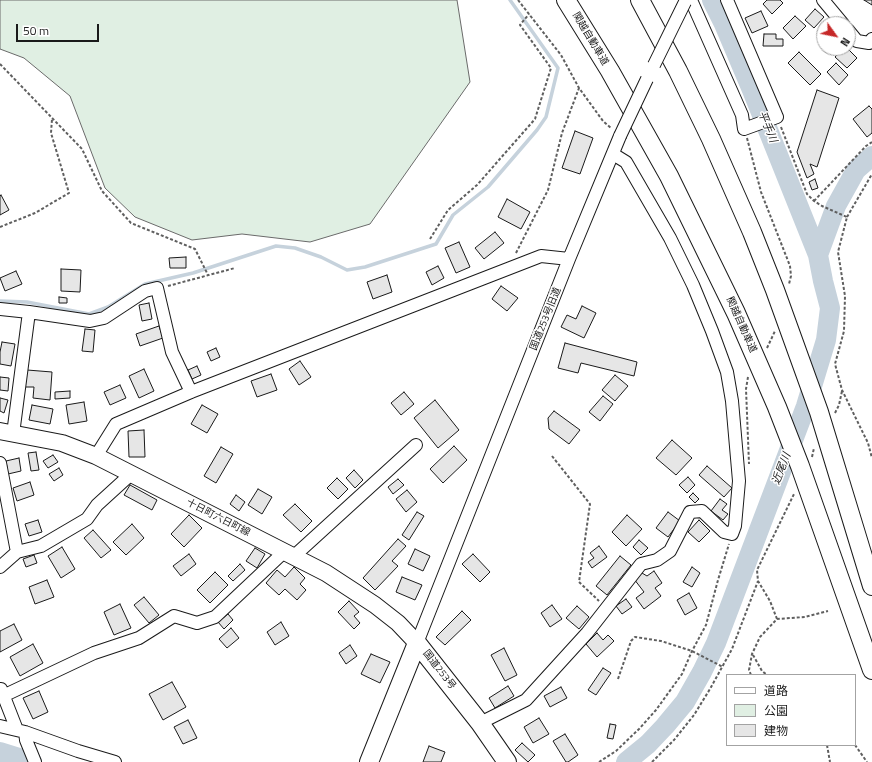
<!DOCTYPE html>
<meta charset="utf-8">
<style>
body{margin:0}
#map{position:relative;width:872px;height:762px;overflow:hidden;background:#fff;font-family:"Titillium Web","Noto Sans JP",sans-serif}
canvas{display:block}
.legend{position:absolute;left:726px;top:674px;width:130px;height:72px;box-sizing:border-box;background:#fff;border:1px solid #a3a3a3;margin:0;padding:5px 7px;list-style:none;font-size:12px;color:#1a1a1a}
.legend li{display:flex;align-items:center;gap:8px;height:20px}
.legend b{width:20px;border:1px solid #a3a3a3}
.north{position:absolute;left:816px;top:16px;width:40px;height:40px;box-sizing:border-box;background:#fff;border:1px solid #a3a3a3;border-radius:50%;rotate:123deg;font-size:11px;font-weight:700;line-height:16px;text-align:center;color:#1a1a1a}
.north::after{content:'';display:block;margin:auto;width:14px;height:18px;background:#c62828;clip-path:polygon(50% 0,100% 100%,50% 72%,0 100%)}
.scale{position:absolute;left:16px;top:24px;width:83px;height:18px;box-sizing:border-box;border:2px solid #1a1a1a;border-top:0;padding-left:5px;font-size:12px;line-height:14px;white-space:nowrap;color:#1a1a1a;-webkit-text-stroke:3px #fff;paint-order:stroke}
</style>
<div id="map">
<canvas width="872" height="762"></canvas>
<ul class="legend">
<li><b style="height:5px;background:#fff"></b>道路</li>
<li><b style="height:11px;background:#e0efe3"></b>公園</li>
<li><b style="height:11px;background:#e6e6e6"></b>建物</li>
</ul>
<div class="north">N</div>
<div class="scale">50 m</div>
</div>
<script>
const c = document.querySelector('canvas').getContext('2d');
c.lineJoin = 'round';
function fill(path, color) {
  c.fillStyle = color;
  c.fill(path, 'evenodd');
}
function toPath(rows) {
  const path = new Path2D();
  for (const r of rows) {
    path.moveTo(r[0], r[1]);
    for (let i = 2; i < r.length; i += 2) path.lineTo(r[i], r[i + 1]);
  }
  return path;
}
function stroke(path, color, width, dash) {
  c.strokeStyle = color;
  c.lineWidth = width;
  c.lineCap = dash ? 'butt' : 'round';
  c.setLineDash(dash || []);
  c.stroke(path);
}
function drawText(font, color, halo, rows, align = 'center') {
  c.font = font + ' "Titillium Web","Noto Sans JP",sans-serif';
  c.lineWidth = 3;
  c.setLineDash([]);
  c.textBaseline = 'middle';
  c.strokeStyle = halo;
  c.fillStyle = color;
  for (const [text, x, y, turn = 0] of rows) {
    c.save();
    c.translate(x, y);
    c.rotate((+turn || 0) * Math.PI / 180);
    c.textAlign = isNaN(turn) ? turn : align;
    if (halo) c.strokeText(text, 0, 0);
    c.fillText(text, 0, 0);
    c.restore();
  }
}
const green = toPath([
 [0,0,457,0,470,82,370,224,310,242,242,234,192,240,135,217,105,188,70,96,24,58,0,49,0,0]
]);
fill(green, '#e0efe3');
stroke(green, '#6a6a6a', 1);
stroke(toPath([
 [0,301,27,302,89,314,108,307,145,284,193,273,276,246,295,248,321,257,347,270,365,267,436,244,453,215,488,187,537,130,546,117,558,68,510,0]
]), '#c6d2dc', 3.5);
stroke(toPath([
 [712,0,724,24,752,90,818,255],
 [0,752,32,762],
 [626,762,648,744,665,726,685,702,702,672,716,643,806,406,826,340,830,308,823,281,818,255,836,206,856,170,872,156]
]), '#c6d2dc', 20);
const building = toPath([
 [767,0,780,0,783,3,772,14,763,4,767,0],
 [864,0,872,0,872,5,864,0],
 [815,9,824,17,814,28,805,20,815,9],
 [761,11,768,26,752,33,745,18,761,11],
 [795,16,806,26,793,39,783,28,795,16],
 [764,34,776,34,776,39,783,39,783,46,763,46,764,34],
 [844,48,847,48,857,58,847,68,835,57,844,48],
 [799,52,821,74,810,85,788,63,799,52],
 [836,63,848,75,839,85,827,72,836,63],
 [817,90,839,98,817,167,810,164,814,174,807,178,797,152,817,90],
 [869,106,872,109,872,133,867,137,853,119,869,106],
 [575,131,593,138,580,174,562,168,575,131],
 [815,179,818,188,812,190,809,182,815,179],
 [1,195,9,210,0,215,0,196,1,195],
 [507,199,530,212,521,229,498,217,507,199],
 [495,232,504,243,484,259,475,248,495,232],
 [459,242,470,267,456,273,445,248,459,242],
 [186,257,186,268,170,268,169,258,186,257],
 [438,266,444,278,432,285,426,272,438,266],
 [61,269,81,270,80,292,61,291,61,269],
 [16,271,22,284,5,291,0,278,16,271],
 [387,275,392,292,373,299,367,282,387,275],
 [501,286,518,298,507,311,492,299,501,286],
 [59,297,67,298,67,303,59,303,59,297],
 [149,303,152,319,142,321,139,305,149,303],
 [582,306,596,313,584,338,561,327,567,315,576,319,582,306],
 [159,326,163,338,140,346,136,334,159,326],
 [85,329,95,330,93,352,82,351,85,329],
 [2,342,15,344,11,366,0,364,0,352,2,342],
 [565,343,637,362,634,376,581,363,578,373,558,368,565,343],
 [216,348,220,357,211,361,207,352,216,348],
 [300,361,311,377,299,385,289,369,300,361],
 [197,366,201,375,192,379,188,370,197,366],
 [144,369,154,391,139,398,129,376,144,369],
 [27,370,52,372,50,400,33,398,34,387,25,387,27,370],
 [271,374,277,390,257,397,251,381,271,374],
 [615,375,628,386,615,401,602,390,615,375],
 [0,377,9,378,8,391,0,390,0,377],
 [120,385,126,398,110,405,104,392,120,385],
 [70,391,70,398,55,399,55,392,70,391],
 [404,392,414,404,401,415,391,403,404,392],
 [603,396,613,404,600,421,589,412,603,396],
 [0,398,8,400,4,413,0,411,0,398],
 [435,400,459,430,438,448,414,418,435,400],
 [84,402,87,421,69,424,66,405,84,402],
 [32,405,53,409,50,424,29,420,32,405],
 [202,405,218,414,207,433,191,424,202,405],
 [554,411,580,430,569,444,549,429,548,418,554,411],
 [144,430,145,457,129,457,128,431,144,430],
 [672,440,692,458,676,475,656,458,672,440],
 [454,446,467,460,443,483,430,469,454,446],
 [221,447,233,454,216,483,204,476,221,447],
 [36,452,39,470,31,471,28,453,36,452],
 [53,455,58,462,48,468,43,461,53,455],
 [19,458,21,471,8,474,6,461,19,458],
 [707,466,732,488,724,497,699,475,707,466],
 [59,468,63,475,54,481,49,474,59,468],
 [354,470,363,480,355,488,346,478,354,470],
 [688,477,695,485,687,493,679,485,688,477],
 [337,478,348,489,338,499,327,488,337,478],
 [398,479,404,485,393,494,388,487,398,479],
 [30,482,34,495,17,501,13,488,30,482],
 [130,485,157,500,152,510,124,495,130,485],
 [258,489,272,497,262,514,248,505,258,489],
 [407,490,417,502,406,512,396,499,407,490],
 [693,493,699,499,695,503,689,497,693,493],
 [236,495,245,502,239,511,230,504,236,495],
 [720,499,727,504,722,510,728,514,723,520,711,511,720,499],
 [295,504,312,521,301,532,283,515,295,504],
 [417,512,424,516,409,540,402,535,417,512],
 [668,512,680,521,668,537,656,528,668,512],
 [189,515,202,528,184,547,171,534,189,515],
 [627,515,642,529,626,546,612,532,627,515],
 [38,520,42,532,29,536,25,524,38,520],
 [699,520,710,531,699,542,688,532,699,520],
 [132,524,144,538,126,555,113,542,132,524],
 [93,530,111,550,101,558,84,538,93,530],
 [398,539,406,546,392,561,398,566,375,590,363,578,398,539],
 [639,540,648,548,641,555,633,547,639,540],
 [599,546,607,557,592,568,588,562,594,558,590,553,599,546],
 [62,547,75,569,61,578,48,556,62,547],
 [255,548,265,554,257,568,246,561,255,548],
 [415,549,430,556,423,571,408,564,415,549],
 [189,554,196,564,181,576,173,566,189,554],
 [473,554,490,572,480,582,462,564,473,554],
 [34,555,37,563,26,567,23,559,34,555],
 [620,556,631,565,607,595,596,586,620,556],
 [240,564,245,570,233,581,228,576,240,564],
 [294,567,305,578,300,584,306,590,297,600,285,589,279,595,266,583,277,570,285,577,294,567],
 [692,567,700,573,692,587,683,582,692,567],
 [654,571,662,583,655,588,661,596,644,609,636,598,644,592,634,579,642,573,647,576,654,571],
 [215,572,228,585,210,603,197,590,215,572],
 [402,577,422,585,415,600,396,592,402,577],
 [47,580,54,597,35,604,29,587,47,580],
 [689,593,697,608,685,615,677,600,689,593],
 [144,597,159,615,149,623,134,605,144,597],
 [626,599,632,607,622,614,616,606,626,599],
 [349,601,359,612,354,616,360,623,354,629,338,612,349,601],
 [120,604,131,628,114,635,104,612,120,604],
 [552,605,562,619,550,627,541,613,552,605],
 [577,606,589,617,579,629,566,618,577,606],
 [462,611,471,620,445,645,436,637,462,611],
 [228,614,233,620,224,629,218,622,228,614],
 [281,622,289,636,275,645,267,632,281,622],
 [14,624,22,640,0,652,0,631,14,624],
 [231,628,239,638,227,648,219,639,231,628],
 [597,633,603,640,608,635,614,641,597,657,586,644,597,633],
 [33,644,43,663,20,676,10,657,33,644],
 [350,645,357,656,346,664,339,653,350,645],
 [504,648,517,675,505,681,491,655,504,648],
 [371,654,390,662,380,683,361,674,371,654],
 [603,668,611,673,596,695,588,690,603,668],
 [172,682,186,707,163,720,149,694,172,682],
 [508,686,514,696,495,708,489,698,508,686],
 [561,687,567,698,550,707,544,696,561,687],
 [39,691,48,712,33,719,23,698,39,691],
 [539,718,549,734,533,743,524,727,539,718],
 [188,720,197,738,183,744,174,727,188,720],
 [610,724,616,725,613,739,607,738,610,724],
 [565,734,578,755,568,762,566,762,553,741,565,734],
 [522,743,535,755,528,762,515,750,522,743],
 [429,746,445,752,441,762,423,762,429,746]
]);
fill(building, '#e6e6e6');
stroke(building, '#1a1a1a', 1);
const minor = toPath([
 [691,0,742,115,744,129,777,117,727,0],
 [823,0,843,24],
 [848,30,857,41,869,43,872,39],
 [0,309,29,312,90,321,104,318,145,291,157,288,172,352,191,392],
 [13,434,29,312],
 [96,456,116,424,191,392,541,256,569,259],
 [0,463,17,552],
 [293,557,416,445],
 [0,567,17,552,41,546,87,519,97,505,131,474],
 [417,643,569,259,620,136],
 [1,689,17,730],
 [3,696,94,653,139,638,174,616,197,623,215,617,284,552],
 [480,723,526,700,587,633,641,564,657,560,670,551,690,512,702,511,724,532,732,534,735,526,739,481,732,401,727,372,712,331,693,285,670,238,626,162,613,154],
 [0,726,25,732,78,751,115,762],
 [25,732,26,740,35,762]
]);
const major = toPath([
 [0,431,62,443,96,456,326,573,375,605,398,623,417,643]
]);
const highway = toPath([
 [566,0,610,71,669,176,736,313,777,407,800,466,872,670],
 [640,0,678,71,711,139,752,232,775,290,819,412,872,586],
 [369,762,417,643,480,723,507,762]
]);
stroke(minor, '#1a1a1a', 14);
stroke(major, '#1a1a1a', 18);
stroke(highway, '#1a1a1a', 20);
stroke(toPath([
 [518,0,561,55,579,88,603,121,611,128],
 [0,64,82,149,102,191,131,223,195,249,208,275],
 [781,127,807,194,814,201,822,206,847,217,838,252,845,296,844,331,835,364,842,390,868,443,872,458],
 [747,138,761,192,790,266,791,276,789,284],
 [814,201,866,146,872,142],
 [847,217,872,174],
 [0,227,35,213,69,193,51,133,52,119],
 [430,239,448,210,477,185,535,119,551,68,520,25,529,14],
 [516,253,548,190,562,133,579,88],
 [168,286,235,268],
 [767,348,775,331],
 [748,377,746,389,749,464],
 [835,413,839,405,842,391],
 [552,456,590,504,579,582,599,601],
 [812,457,814,448],
 [777,619,770,601,758,581,757,570,794,494],
 [753,655,762,671,767,675],
 [751,675,749,670,752,654,760,637,777,619,805,617,828,611],
 [618,679,631,641,635,637,661,641,692,651,723,667],
 [827,745,830,762],
 [855,745,867,762],
 [599,762,616,751,639,729,656,710,682,674,692,651,706,625,718,580,729,544],
 [652,762,674,740,694,715,710,689,732,649,758,581]
]), '#5f5f5f', 2, [3, 2]);
stroke(minor, '#fff', 12);
stroke(major, '#fff', 16);
stroke(highway, '#fff', 18);
const minorBridge = toPath([
 [654,65,685,2],
 [620,136,647,79]
]);
stroke(minorBridge, '#1a1a1a', 14, []);
stroke(minorBridge, '#fff', 12);
drawText('10px', '#1a1a1a', '#fff', [
 ["関越自動車道",590,39,59],
 ["国道253号旧道",546,319,-68],
 ["関越自動車道",741,325,66],
 ["十日町六日町線",218,518,27],
 ["国道253号",439,670,52]
]);
drawText('italic 11px', '#1a1a1a', '#fff', [
 ["平手川",767,127,68],
 ["近尾川",782,469,-69]
]);
</script>
